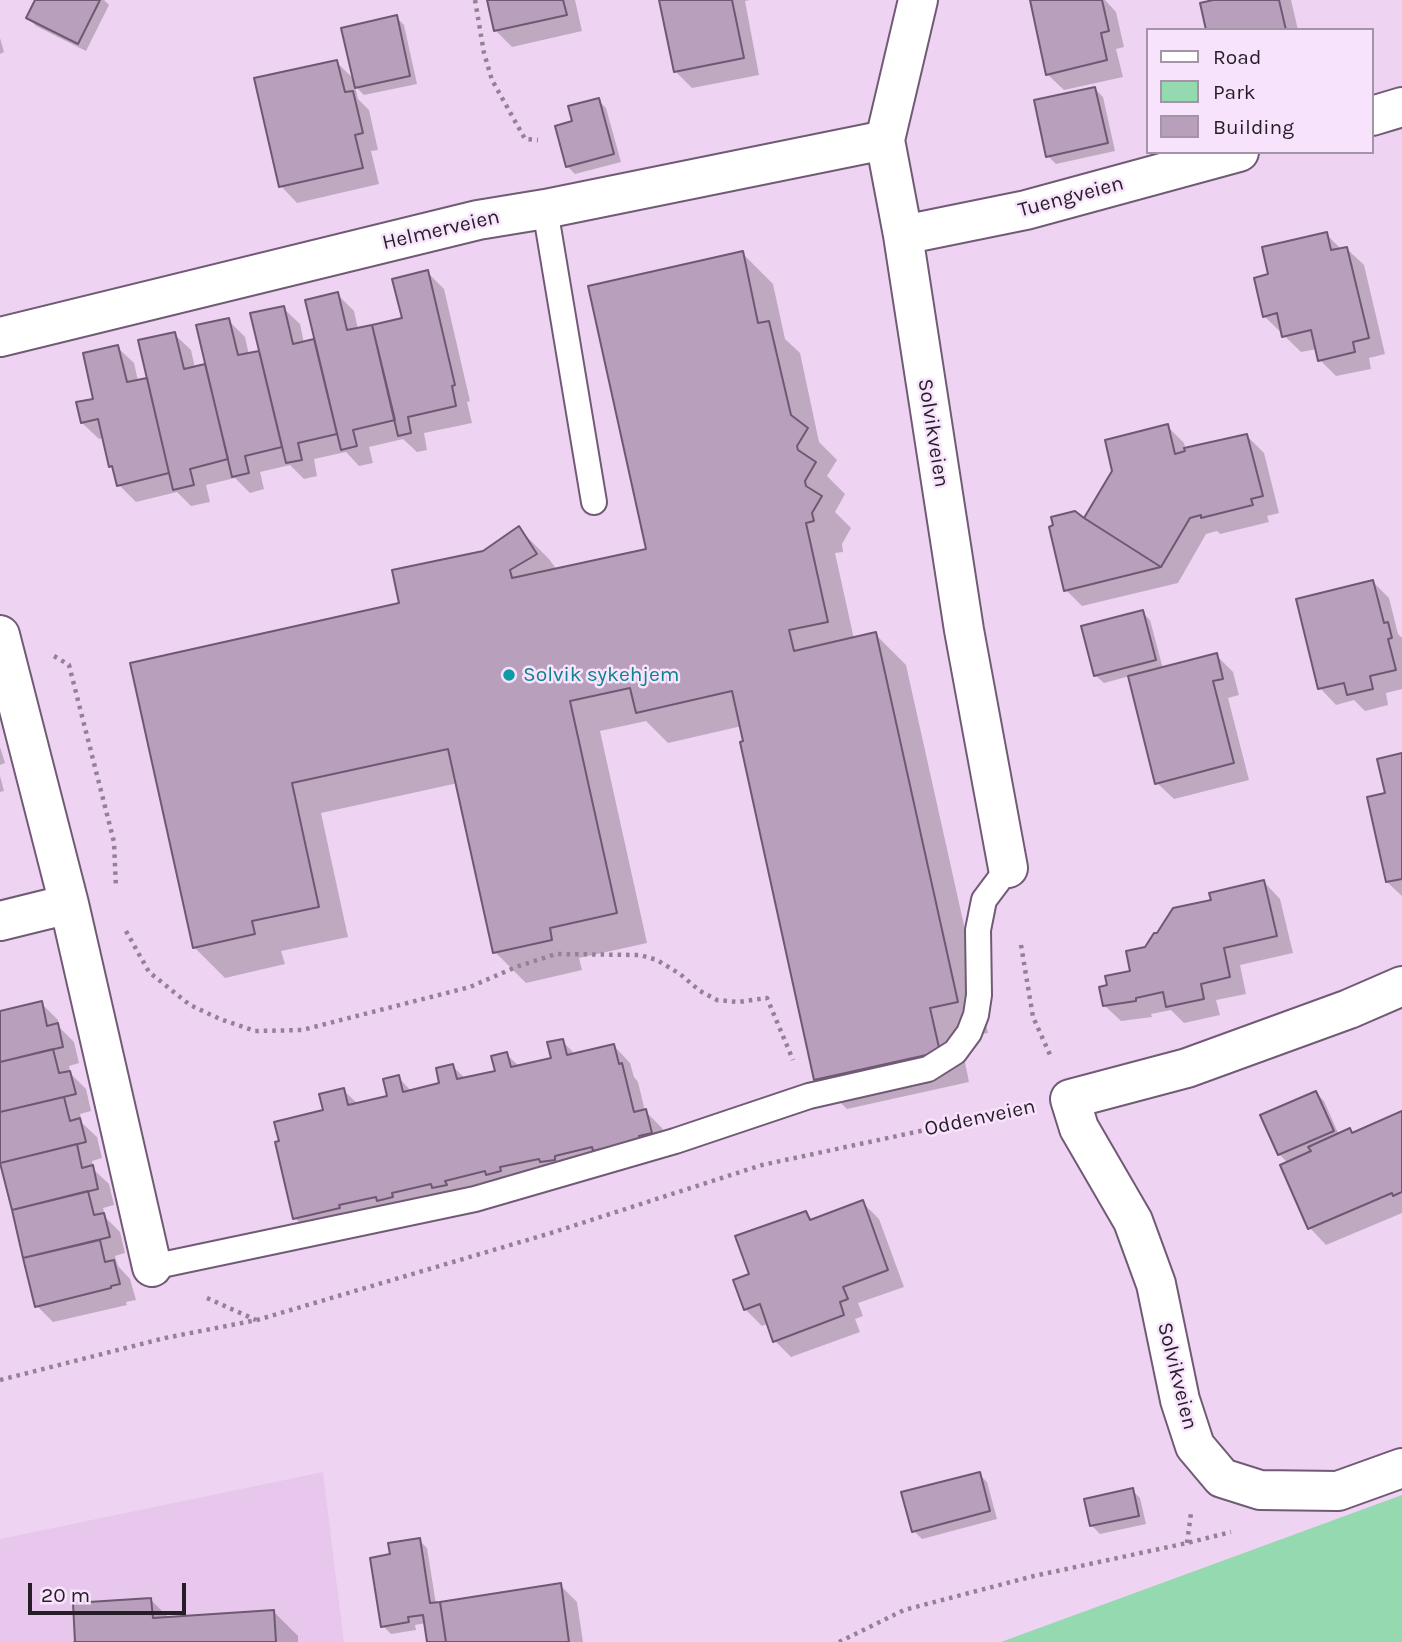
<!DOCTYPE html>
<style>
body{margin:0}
#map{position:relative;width:1402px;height:1642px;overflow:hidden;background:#eed4f2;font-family:Karla,sans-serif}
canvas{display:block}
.legend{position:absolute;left:1146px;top:28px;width:228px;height:126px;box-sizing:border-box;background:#f8e3fc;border:2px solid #a494a7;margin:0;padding:9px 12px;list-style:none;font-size:21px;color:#261d28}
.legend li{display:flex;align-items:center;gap:14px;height:35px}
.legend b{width:35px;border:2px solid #a494a7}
.scale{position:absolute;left:28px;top:1583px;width:158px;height:32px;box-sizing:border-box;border:4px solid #261d28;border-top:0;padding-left:9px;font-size:21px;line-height:24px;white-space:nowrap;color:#261d28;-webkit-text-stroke:5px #f8e3fc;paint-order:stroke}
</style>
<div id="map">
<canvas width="1402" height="1642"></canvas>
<ul class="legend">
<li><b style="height:9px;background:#fff"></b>Road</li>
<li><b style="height:19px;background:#95d9b1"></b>Park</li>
<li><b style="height:19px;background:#b8a0bd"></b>Building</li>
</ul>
<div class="scale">20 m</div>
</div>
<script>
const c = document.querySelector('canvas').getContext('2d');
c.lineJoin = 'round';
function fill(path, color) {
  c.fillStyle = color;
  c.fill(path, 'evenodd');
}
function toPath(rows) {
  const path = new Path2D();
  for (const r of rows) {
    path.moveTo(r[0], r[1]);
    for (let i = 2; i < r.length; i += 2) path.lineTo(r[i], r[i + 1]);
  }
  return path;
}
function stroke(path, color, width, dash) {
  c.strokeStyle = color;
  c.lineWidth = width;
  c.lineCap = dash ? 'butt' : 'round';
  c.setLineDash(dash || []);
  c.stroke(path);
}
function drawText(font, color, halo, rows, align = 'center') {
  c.font = font + ' Karla,sans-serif';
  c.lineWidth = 5;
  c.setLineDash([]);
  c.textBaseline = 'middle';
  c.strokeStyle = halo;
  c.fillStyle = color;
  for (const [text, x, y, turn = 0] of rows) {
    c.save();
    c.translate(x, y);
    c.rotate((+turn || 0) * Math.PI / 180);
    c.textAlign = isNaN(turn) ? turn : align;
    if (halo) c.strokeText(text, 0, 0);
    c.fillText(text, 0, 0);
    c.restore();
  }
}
fill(toPath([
 [323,1472,344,1642,0,1642,0,1539]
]), '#e7c8ec');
fill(toPath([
 [1402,1495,1402,1642,1001,1642]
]), '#95d9b1');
fill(toPath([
 [37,0,104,0,109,5,86,51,36,26,28,18],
 [488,0,575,0,582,31,512,47,495,30],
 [661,0,750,0,745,1,759,75,692,88,675,71],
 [1032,0,1105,0,1116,12,1124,47,1116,49,1123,77,1064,90,1047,74],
 [1215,0,1291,0,1298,30,1208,30],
 [396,17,404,25,417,84,364,95,355,86,358,99,369,110,378,150,371,151,379,184,297,203,281,186,336,62,355,80],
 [0,38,4,52,0,54],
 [1095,89,1103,97,1115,151,1056,164,1048,156],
 [598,100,606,108,621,162,575,174,567,166,575,122],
 [1326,234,1342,250,1347,249,1364,265,1385,354,1369,358,1371,369,1336,376,1320,360,1317,349,1301,352,1264,316,1270,275],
 [742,253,773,284,785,339,800,353,819,442,837,460,827,476,845,494,835,512,851,528,842,544,843,552,835,553,854,639,875,634,906,665,988,1033,960,1038,969,1082,847,1109,816,1079,742,726,668,743,646,721,600,731,647,943,579,958,582,970,526,983,495,952,458,783,321,813,348,937,281,951,285,964,225,978,194,947,132,664,401,605,519,529,549,559,557,570,648,550],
 [427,272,444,289,470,401,467,402,472,423,424,433,427,450,417,452,403,439,369,447,373,463,359,466,346,452,314,459,317,476,304,479,290,465,260,472,264,489,250,493,235,478,206,485,210,502,191,506,177,492,136,502,119,485,115,471,111,466,104,438,99,439,82,423,117,347,134,363,138,381,149,379,174,334,191,350,195,368,207,366,228,320,245,337,249,355,261,352,283,308,300,324,304,343,316,340,337,294,354,311,358,329,404,319],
 [1167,426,1184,443,1186,450,1247,436,1264,453,1279,513,1267,516,1269,522,1220,534,1217,531,1206,534,1178,583,1082,606,1066,590,1085,520],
 [1373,582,1389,598,1398,634,1402,638,1402,689,1386,693,1388,705,1365,711,1354,700,1336,705,1320,688],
 [1142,612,1150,620,1163,669,1216,655,1233,672,1239,695,1228,698,1249,780,1174,799,1157,783,1130,676,1104,683,1095,675],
 [0,747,5,763,0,765],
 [1402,755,1402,896,1387,882],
 [0,776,4,791,0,792],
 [1264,882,1280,899,1293,953,1240,965,1246,994,1216,1000,1220,1015,1184,1023,1171,1010,1151,1014,1152,1017,1121,1021,1104,1005,1132,973,1146,949,1158,934,1213,901],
 [41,1003,58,1020,59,1027,74,1042,79,1063,69,1066,71,1074,86,1089,91,1111,80,1114,82,1123,97,1137,102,1158,92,1161,94,1170,109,1184,114,1205,103,1208,106,1218,120,1232,125,1253,115,1256,118,1266,130,1279,136,1300,126,1302,127,1305,53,1322,37,1306,0,1154,0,1013],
 [562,1041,576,1055,614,1046,630,1063,634,1077,638,1082,645,1111,662,1128,668,1150,312,1235,295,1218,325,1112,343,1090,358,1104,389,1097,398,1077,412,1092,442,1085,452,1066,466,1079,497,1072,506,1054,520,1067,553,1059],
 [1316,1093,1324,1101,1339,1135,1353,1134,1402,1113,1402,1213,1326,1245,1310,1228,1282,1166,1288,1163,1279,1154],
 [862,1202,879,1219,904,1287,858,1303,863,1316,855,1319,860,1332,791,1357,775,1341,769,1323,762,1326,745,1309,752,1276,806,1213,813,1220],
 [979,1474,987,1482,997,1519,922,1539,914,1531],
 [1132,1490,1140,1498,1146,1524,1100,1534,1092,1526],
 [419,1540,427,1548,436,1604,560,1585,577,1602,583,1642,429,1642,426,1623,415,1625,416,1630,391,1634,383,1626,392,1556],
 [151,1600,169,1618,274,1612,298,1636,298,1642,77,1642]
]), '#0003');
const building = toPath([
 [35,0,100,0,78,44,26,18,35,0],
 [487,0,563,0,567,15,494,31,487,0],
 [659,0,732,0,744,58,674,72,659,0],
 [1030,0,1102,0,1109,31,1101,33,1107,60,1046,75,1030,0],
 [1213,0,1279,0,1286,30,1206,30,1200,3,1213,0],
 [397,15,410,76,355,88,341,28,397,15],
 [337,60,345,92,353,91,363,133,355,135,363,168,279,187,254,78,337,60],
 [1095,87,1108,143,1046,157,1034,100,1095,87],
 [599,98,614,154,566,167,555,126,572,121,568,106,599,98],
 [1327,232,1331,250,1347,247,1369,338,1353,342,1355,352,1318,361,1311,330,1282,337,1277,313,1263,317,1254,278,1268,274,1262,247,1327,232],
 [743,251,758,323,769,321,791,415,808,428,797,446,798,450,816,462,805,481,806,486,822,496,812,513,814,521,806,523,828,622,789,630,794,651,876,632,958,1002,930,1008,940,1052,814,1080,740,742,743,741,732,691,636,713,630,688,570,701,617,913,550,928,552,940,493,953,448,749,292,783,319,907,252,921,255,934,193,948,130,663,399,603,392,570,483,551,519,526,537,554,510,570,512,578,646,549,588,286,743,251],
 [428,270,455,385,452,386,456,406,408,417,411,433,398,436,372,325,402,318,392,279,428,270],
 [338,292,347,330,372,325,395,420,353,430,357,446,341,450,305,300,338,292],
 [284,306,293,344,314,339,337,434,298,443,302,460,286,463,250,313,284,306],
 [229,318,238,355,259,351,282,447,245,456,249,473,232,477,196,325,229,318],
 [175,332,184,369,205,364,228,459,190,469,194,485,173,490,138,340,175,332],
 [118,345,127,382,147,378,169,473,117,486,112,466,109,467,98,419,81,423,76,402,93,399,83,353,118,345],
 [1168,424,1175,454,1185,451,1184,448,1247,434,1263,496,1251,499,1253,505,1201,518,1201,515,1190,518,1161,567,1084,518,1112,471,1105,440,1168,424],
 [1075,511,1084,518,1161,567,1064,591,1049,527,1053,525,1051,517,1075,511],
 [1373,580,1384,623,1388,622,1392,638,1388,639,1396,670,1370,676,1373,689,1347,695,1344,683,1318,689,1296,599,1373,580],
 [1143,610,1156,660,1094,676,1081,626,1143,610],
 [1217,653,1223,679,1213,681,1234,763,1155,784,1128,676,1217,653],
 [1402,753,1402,879,1386,882,1367,797,1385,793,1377,759,1402,753],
 [1264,880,1277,936,1224,948,1230,977,1201,984,1204,999,1166,1007,1163,992,1136,998,1136,1001,1103,1006,1099,987,1107,985,1105,976,1130,971,1126,951,1145,947,1154,933,1157,933,1173,908,1211,900,1209,893,1264,880],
 [42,1001,47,1026,58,1023,63,1047,0,1062,0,1011,42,1001],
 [563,1039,567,1055,614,1044,619,1064,622,1063,634,1112,646,1109,652,1133,639,1136,640,1140,593,1151,592,1147,555,1156,555,1160,540,1162,539,1159,500,1167,501,1171,486,1175,485,1171,445,1181,447,1185,432,1188,431,1184,392,1193,393,1197,377,1201,376,1197,339,1205,340,1208,293,1219,275,1142,279,1141,274,1122,323,1110,319,1094,344,1088,348,1105,387,1096,383,1079,399,1075,403,1092,439,1083,436,1068,453,1064,457,1079,495,1071,491,1056,507,1052,511,1067,551,1058,547,1042,563,1039],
 [53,1049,59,1073,70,1071,76,1094,0,1112,0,1062,53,1049],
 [1316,1091,1334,1131,1278,1155,1260,1115,1316,1091],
 [64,1097,70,1121,80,1118,86,1142,0,1163,0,1112,64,1097],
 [1402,1111,1402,1192,1393,1196,1392,1193,1308,1229,1280,1165,1311,1151,1308,1147,1350,1128,1352,1133,1402,1111],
 [77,1144,82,1168,93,1165,98,1189,12,1210,0,1163,77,1144],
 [88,1191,94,1215,104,1213,110,1237,23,1258,12,1210,88,1191],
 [863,1200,888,1270,843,1287,848,1299,840,1302,844,1315,773,1342,760,1304,744,1310,733,1280,749,1274,735,1236,806,1211,810,1220,863,1200],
 [100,1240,105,1262,114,1260,120,1284,111,1286,111,1288,35,1307,23,1258,100,1240],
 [980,1472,990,1511,912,1532,901,1492,980,1472],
 [1133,1488,1139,1516,1090,1526,1084,1499,1133,1488],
 [420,1538,430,1603,440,1602,446,1642,427,1642,423,1615,408,1617,409,1622,381,1627,370,1558,390,1554,388,1543,420,1538],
 [561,1583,569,1642,446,1642,440,1602,561,1583],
 [151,1598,153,1618,274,1610,276,1642,74,1642,75,1642,73,1603,151,1598]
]);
fill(building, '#b8a0bd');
stroke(building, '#6e5872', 2);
const lane = toPath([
 [545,209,594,502],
 [152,1267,475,1199,675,1141,809,1096,928,1069,955,1052,969,1033,976,1015,979,995,978,930,984,900,1008,868]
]);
const street = toPath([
 [918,0,885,140,903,235,964,630,1008,868],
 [1372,116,1402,107],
 [903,235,1026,210,1239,152],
 [0,337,478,220,545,209,885,140],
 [0,635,69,904,152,1267],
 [0,921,69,904],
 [1402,986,1349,1009,1187,1068,1070,1099,1079,1128,1133,1221,1156,1284,1180,1400,1195,1446,1222,1478,1260,1490,1338,1491,1402,1468]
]);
stroke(lane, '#715a75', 28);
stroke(street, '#715a75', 42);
stroke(toPath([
 [475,0,484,53,492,80,525,139,538,140],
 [54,656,69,665,114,842,116,888],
 [126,931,149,972,190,1005,220,1019,255,1031,302,1030,470,987,516,967,556,954,640,955,657,960,680,974,700,991,717,1000,738,1002,767,998,793,1060],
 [1021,945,1033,1017,1051,1057],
 [207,1298,256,1320],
 [0,1380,165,1338,257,1320,551,1233,762,1165,1023,1109],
 [1187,1543,1191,1513],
 [839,1642,904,1610,1034,1576,1187,1543,1231,1532]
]), '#938196', 4.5, [3.5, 5]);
stroke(lane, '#fff', 24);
stroke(street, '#fff', 38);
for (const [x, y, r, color] of [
 [509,675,7,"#0f9aa8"]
]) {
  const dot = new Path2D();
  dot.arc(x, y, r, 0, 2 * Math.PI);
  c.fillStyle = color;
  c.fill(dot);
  stroke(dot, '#f8e3fc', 2.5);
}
drawText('21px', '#261d28', '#f8e3fc', [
 ["Tuengveien",1071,197,-15],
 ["Helmerveien",441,230,-13],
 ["Solvikveien",933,433,81],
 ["Oddenveien",980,1118,-12],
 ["Solvikveien",1177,1376,76]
]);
drawText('21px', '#0d838f', '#f8e3fc', [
 ["Solvik sykehjem",523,675]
], 'left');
</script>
